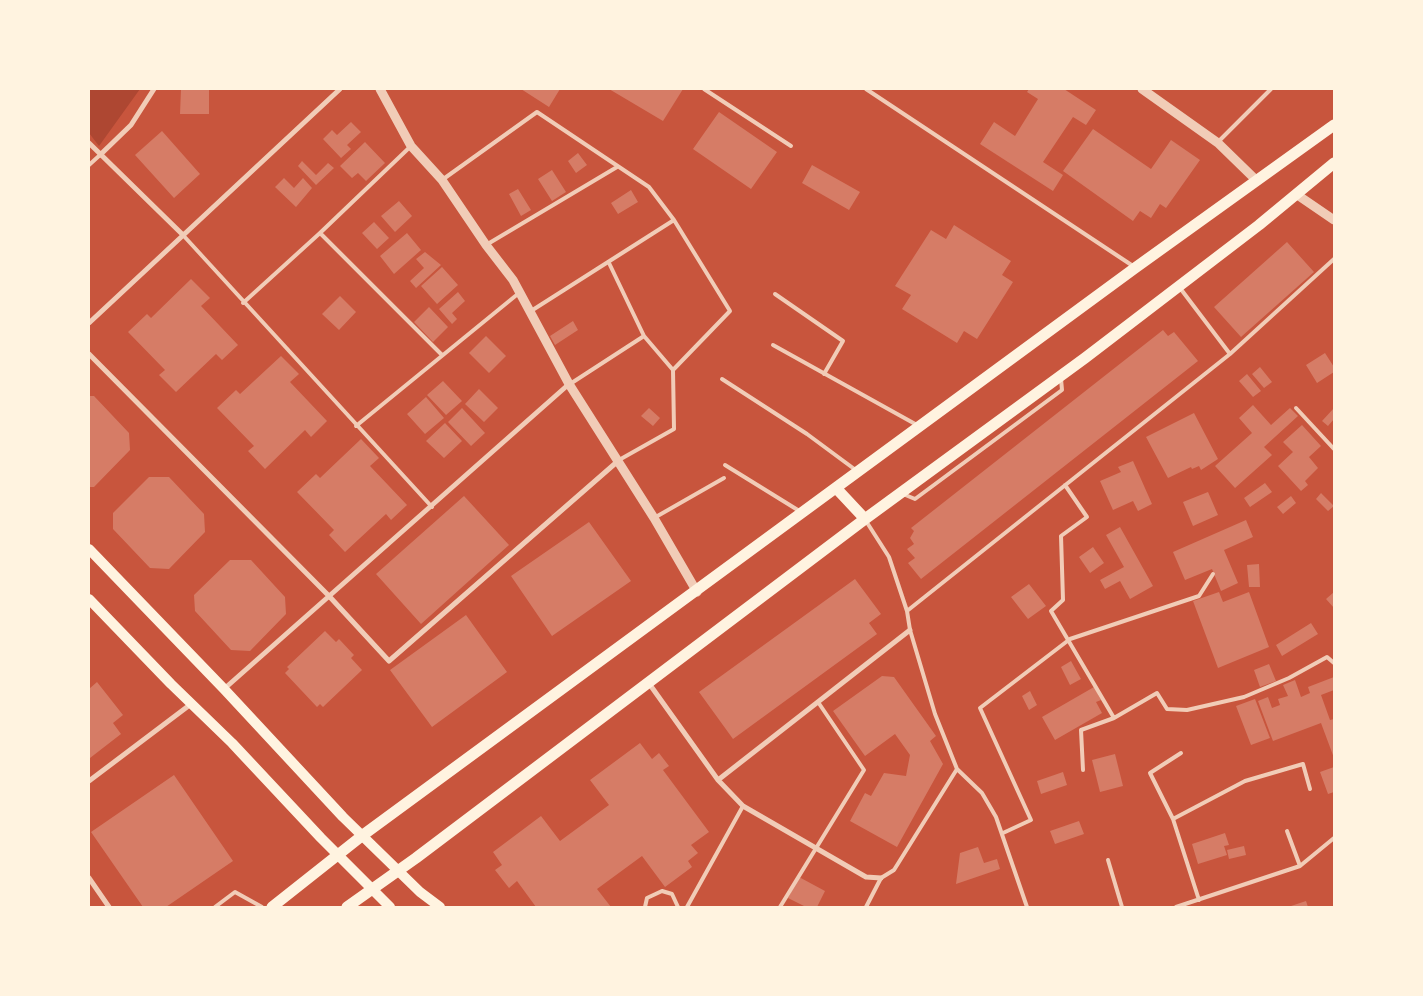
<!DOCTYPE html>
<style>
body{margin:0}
#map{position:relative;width:1423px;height:996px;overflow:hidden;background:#c8553d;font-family:"IBM Plex Serif",serif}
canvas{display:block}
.frame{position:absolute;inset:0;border:90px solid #fff3e0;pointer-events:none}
</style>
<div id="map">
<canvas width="1423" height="996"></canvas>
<div class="frame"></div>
</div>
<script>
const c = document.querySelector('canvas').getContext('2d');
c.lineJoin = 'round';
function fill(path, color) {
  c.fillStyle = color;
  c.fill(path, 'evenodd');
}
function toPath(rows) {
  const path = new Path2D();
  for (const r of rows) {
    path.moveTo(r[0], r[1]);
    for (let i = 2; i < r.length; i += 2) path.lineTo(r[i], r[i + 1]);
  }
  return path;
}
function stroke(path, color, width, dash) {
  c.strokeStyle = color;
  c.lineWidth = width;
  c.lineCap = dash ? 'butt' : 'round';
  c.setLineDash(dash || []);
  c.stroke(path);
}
fill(toPath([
 [89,89,140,89,99,146,89,133]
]), '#ae4732');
fill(toPath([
 [181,89,209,89,209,114,180,114],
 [521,89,560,89,549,107],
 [609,89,683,89,663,121],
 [1029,89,1064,89,1096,110,1086,125,1073,117,1043,162,1063,175,1053,191,980,144,994,122,1015,136,1038,99,1027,92],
 [719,112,777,152,751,189,693,149],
 [351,122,361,132,347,145,351,149,341,158,323,139,332,130,337,135],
 [1093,129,1151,169,1171,140,1200,160,1166,208,1160,204,1151,218,1140,211,1133,221,1063,171],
 [162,131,200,174,174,198,135,155],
 [365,142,385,163,366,181,358,173,352,178,340,166],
 [578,153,587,165,576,173,568,161],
 [302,161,316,175,328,163,334,168,316,185,298,166],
 [812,165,860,192,849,210,802,183],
 [552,170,566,192,552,201,538,179],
 [284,178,294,188,303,178,312,188,296,207,275,187],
 [518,189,531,210,521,216,509,194],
 [631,190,638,202,618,214,611,203],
 [399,201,412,216,395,232,381,216],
 [374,222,389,238,377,249,362,233],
 [954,225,1011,261,1002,275,1013,282,977,339,964,331,957,343,902,309,911,295,895,286,931,230,946,239],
 [407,233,421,250,394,274,380,256],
 [1287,242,1314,272,1241,337,1214,307],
 [425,252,441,265,416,288,410,281,424,268,416,259],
 [442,267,458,285,437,304,421,286],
 [191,279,210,298,201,306,238,345,222,360,216,354,176,392,159,375,165,370,128,332,147,314,151,318],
 [458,292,465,301,452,313,457,319,452,324,439,309],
 [340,296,356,312,339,330,322,314],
 [429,307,448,327,433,342,414,322],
 [573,321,578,330,555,345,550,336],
 [1163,330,1168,336,1174,332,1198,361,921,579,908,563,915,558,907,549,914,544,910,538,914,531,911,528],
 [486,336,506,356,489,373,469,353],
 [1325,353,1334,367,1334,372,1317,383,1306,365],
 [281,356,299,374,290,382,327,421,311,437,305,430,265,469,248,451,254,446,217,408,236,390,240,394],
 [1260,367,1272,382,1264,388,1252,374],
 [1247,374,1261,391,1253,397,1239,381],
 [443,381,462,401,446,415,427,395],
 [479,389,498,408,484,422,465,404],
 [89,396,94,396,129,433,130,450,94,487,89,487],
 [426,397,444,418,425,434,407,414],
 [1253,405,1271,425,1290,408,1298,416,1264,447,1272,455,1235,488,1215,466,1252,433,1239,418],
 [462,408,485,433,471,446,448,422],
 [649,408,660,418,653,426,641,416],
 [1334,408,1334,419,1328,426,1322,421],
 [1194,413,1218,459,1201,470,1199,466,1192,469,1191,467,1168,478,1146,437],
 [445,423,462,441,444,458,426,441],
 [1302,425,1321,446,1309,457,1318,468,1305,481,1308,485,1301,491,1278,466,1293,452,1283,442],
 [361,439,379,458,370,466,407,505,391,520,386,514,345,552,329,535,334,530,297,492,316,474,320,478],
 [1133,461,1152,504,1138,511,1133,501,1113,510,1100,481,1121,472,1118,467],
 [149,477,169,477,204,514,205,532,169,569,150,568,113,529,113,513],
 [1265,483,1272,492,1250,507,1244,498],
 [1208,492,1218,515,1193,526,1183,502],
 [1321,493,1334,506,1328,511,1316,499],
 [464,496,509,545,421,624,376,574],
 [1291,496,1296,503,1283,514,1277,507],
 [1246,520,1253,537,1224,550,1238,583,1221,591,1212,569,1185,580,1173,552],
 [589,522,631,581,552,636,511,576],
 [1120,527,1153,586,1130,599,1120,581,1105,589,1100,580,1124,567,1106,535],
 [1093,547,1104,563,1090,573,1079,557],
 [230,560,251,560,285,597,286,614,250,651,231,650,195,611,194,595],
 [1259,564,1260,587,1249,587,1247,565],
 [855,579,881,614,869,623,877,634,733,739,699,692],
 [1029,584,1046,606,1028,619,1011,597],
 [1219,592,1223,602,1249,592,1269,647,1218,668,1193,601],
 [1334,592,1334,608,1326,599],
 [466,615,507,672,432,727,390,670],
 [1311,623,1318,634,1282,656,1276,645],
 [325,631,336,642,339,639,354,655,351,658,362,670,323,707,320,704,317,707,285,673,289,669,287,667],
 [1071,661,1081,679,1070,685,1061,667],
 [1269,664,1276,681,1260,687,1254,670],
 [882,676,894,677,936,736,930,741,943,764,897,847,850,821,865,793,871,796,884,773,906,776,910,755,895,734,865,756,833,711],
 [1334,677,1334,690,1321,695,1330,720,1334,719,1334,758,1321,723,1273,741,1258,701,1268,697,1272,708,1280,705,1278,699,1288,696,1283,685,1295,680,1301,697,1310,693,1308,687],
 [97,682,123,715,113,723,121,734,90,758,89,689],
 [1094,687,1101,700,1096,702,1102,713,1055,740,1042,717],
 [1030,691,1037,705,1029,710,1022,696],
 [1255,699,1270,738,1251,745,1236,706],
 [640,743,652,759,659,753,669,766,663,770,709,832,691,845,698,853,688,861,692,867,665,887,642,856,597,889,611,907,536,907,517,881,509,888,495,870,502,865,493,852,541,816,560,841,609,805,590,780],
 [1115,754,1123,786,1100,792,1092,760],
 [1334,767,1334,792,1328,794,1320,772],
 [1063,772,1067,785,1041,794,1037,781],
 [174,775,233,861,166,907,143,907,91,832],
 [1079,821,1084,834,1055,844,1050,831],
 [1225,833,1229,845,1224,846,1227,855,1198,864,1192,844],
 [1244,846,1246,855,1229,859,1227,850],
 [978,847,984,863,997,859,1000,869,956,884,960,853],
 [799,877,825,891,817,907,806,907,788,898],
 [1306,901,1308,907,1288,907]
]), '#d67c66');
stroke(toPath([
 [704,89,791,146],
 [866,89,1133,266],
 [1218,142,1271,89],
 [89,165,100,155],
 [442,180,537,112,649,187,674,220,730,311,673,370],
 [320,233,442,355],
 [182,234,432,507],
 [486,245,617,167],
 [609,263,644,336],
 [1180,288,1230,354],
 [775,294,843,341,824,374],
 [243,303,320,233,411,146],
 [531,311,674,220],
 [773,345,917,425],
 [722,379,807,434,857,471],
 [570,384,644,336,673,370],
 [1296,408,1334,449],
 [356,426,519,293],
 [619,460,674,429,673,370],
 [725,465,801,512],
 [1065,485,1087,517,1061,536,1063,600,1051,611,1114,718],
 [903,494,915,499,1062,390,1061,379],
 [654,518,724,478],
 [907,611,1230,354,1334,259],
 [1181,753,1150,773,1173,819,1199,900],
 [957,769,982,793,996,817,1027,907],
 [1083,770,1081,730,1114,718,1157,693,1167,709,1187,710,1244,697,1289,678,1327,657,1334,663],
 [1173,819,1245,781,1303,764,1310,789],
 [1287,831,1300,866],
 [1003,833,1031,820,980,708,1070,639,1199,596,1213,574],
 [1108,860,1122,907],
 [215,907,235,892,262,907],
 [645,907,647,898,662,891,672,894,678,907],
 [687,907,743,806],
 [780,907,864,770,818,702],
 [866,907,881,878,894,870,957,769,935,714,910,630,907,611,889,557,866,521],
 [1176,907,1300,866,1334,838]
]), '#f1ccb7', 4);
stroke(toPath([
 [89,143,182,234],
 [100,155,131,125,154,89],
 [89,323,340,89],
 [89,354,329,596,389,661,618,461],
 [648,682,718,780,743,806,866,877,881,878],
 [224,689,569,384],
 [718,780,910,630],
 [89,781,191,704],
 [89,878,109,907]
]), '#f1ccb7', 5);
stroke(toPath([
 [380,89,411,146,442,180,486,245,513,280,569,384,654,518,697,592],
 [1142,89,1218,143,1257,181],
 [1296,194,1334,220]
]), '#f1ccb7', 9);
stroke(toPath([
 [89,549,224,689,343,817,420,892,440,907],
 [89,599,171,684,232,743,321,838,390,907]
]), '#fff3e0', 10);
stroke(toPath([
 [836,488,865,519],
 [272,907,363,835,1135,268,1334,125],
 [347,907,416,858,865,519,1085,358,1259,225,1334,163]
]), '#fff3e0', 11);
</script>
